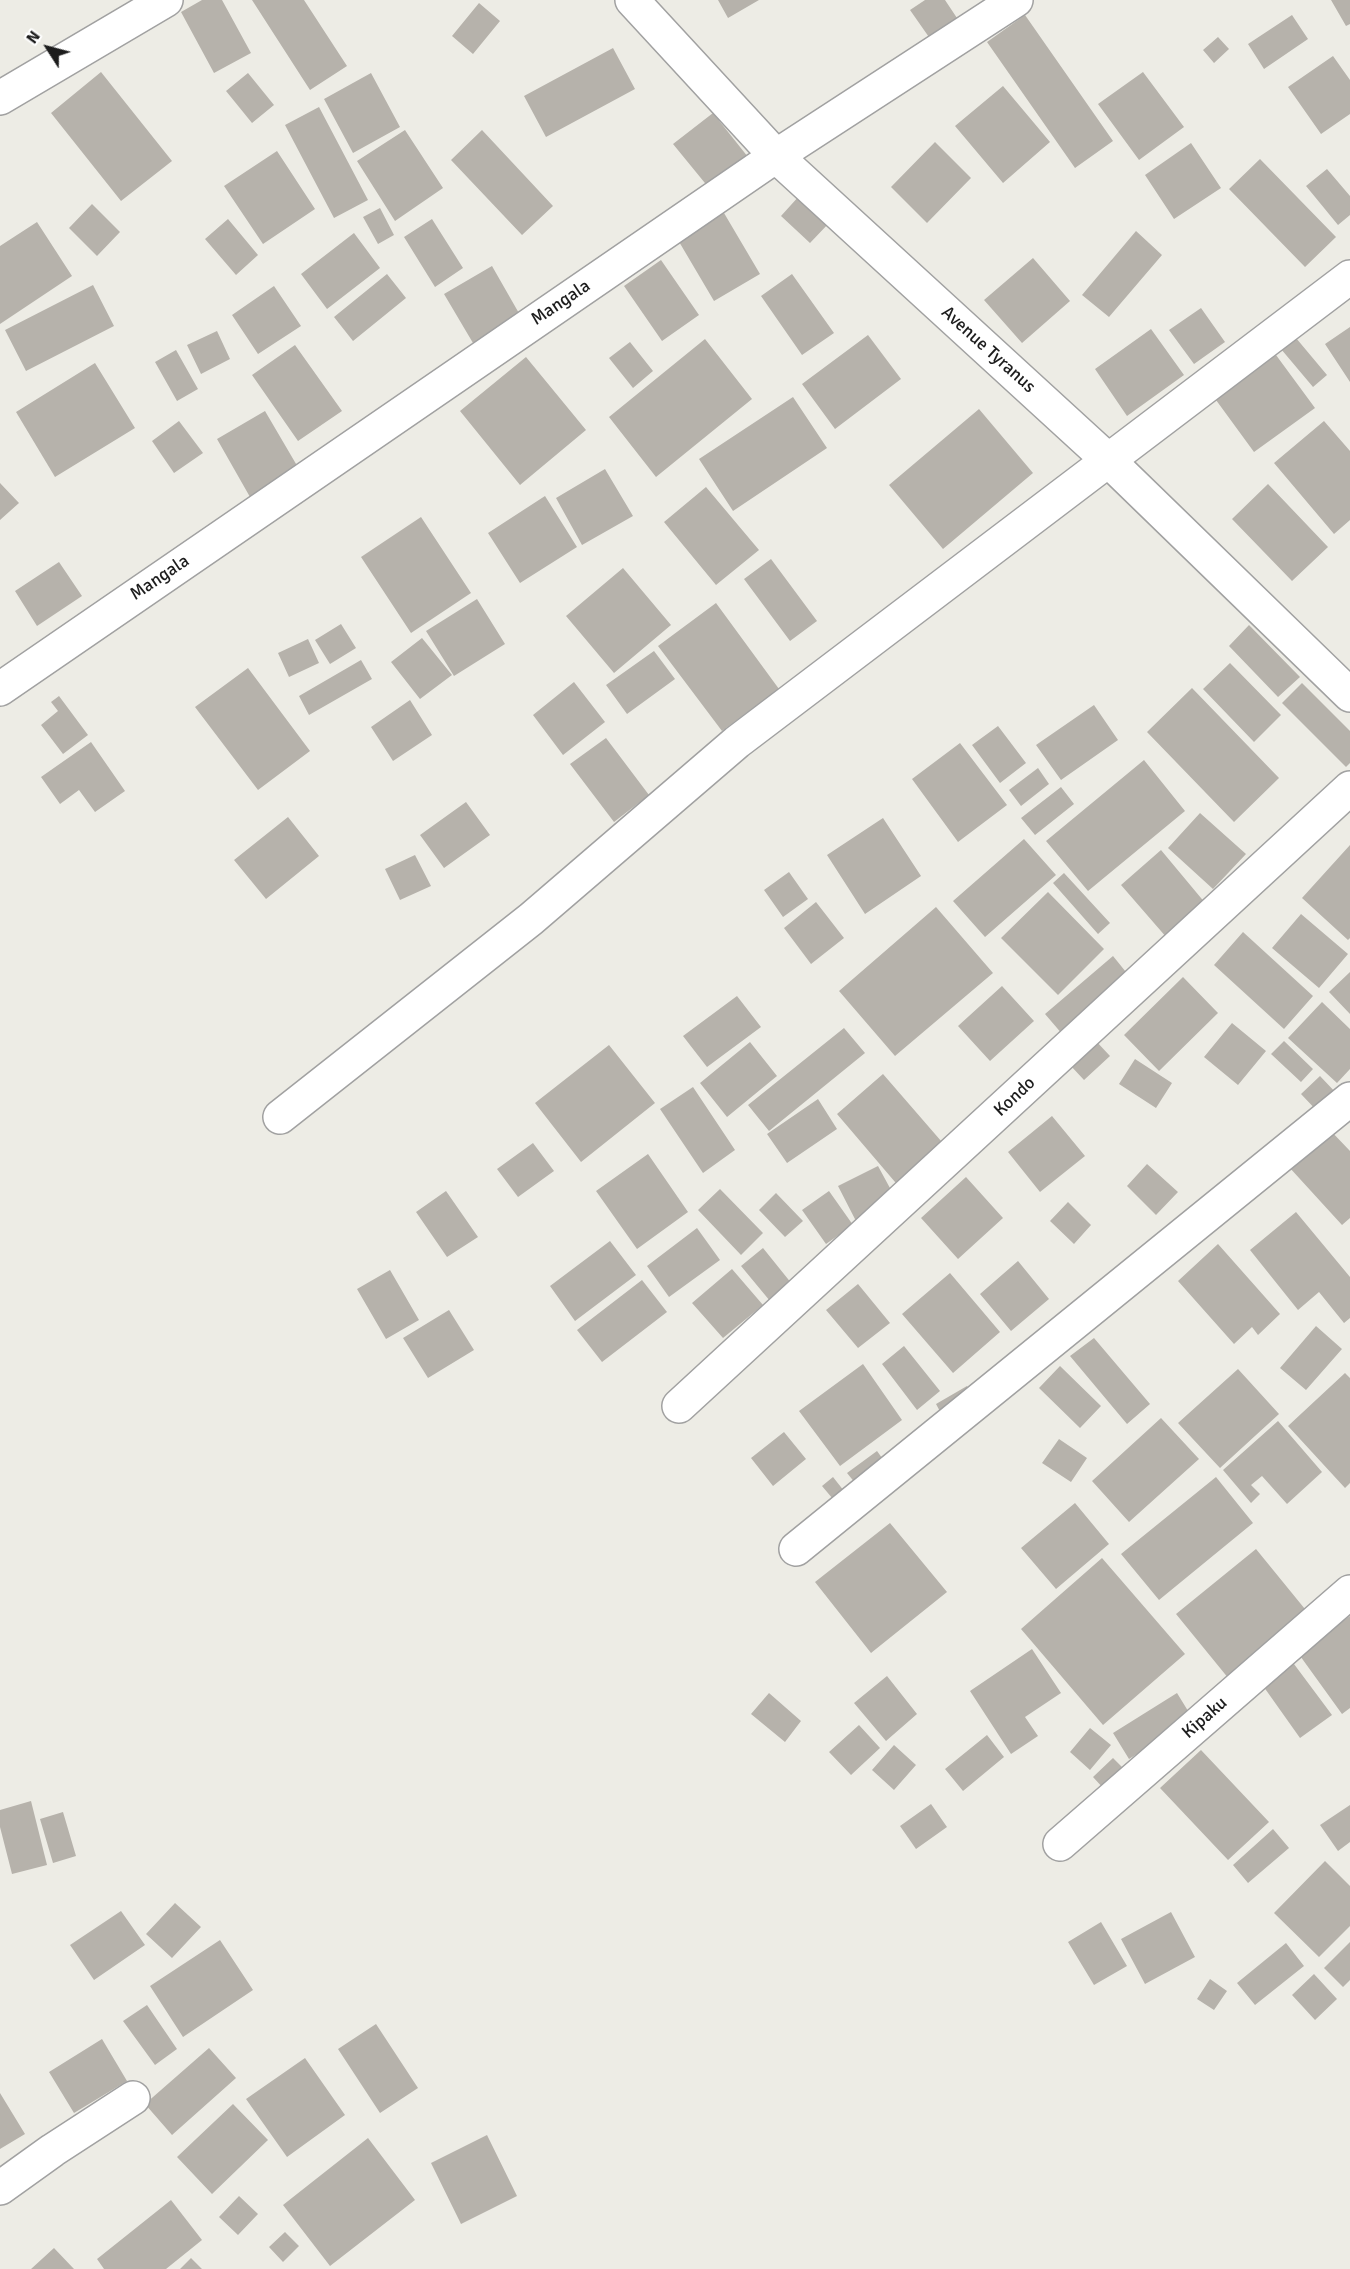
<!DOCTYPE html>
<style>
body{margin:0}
#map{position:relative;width:1350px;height:2269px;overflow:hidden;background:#edece5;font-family:Signika,sans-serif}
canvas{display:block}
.north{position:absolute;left:18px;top:18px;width:60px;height:60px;-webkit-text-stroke:4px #fff;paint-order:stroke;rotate:306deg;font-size:16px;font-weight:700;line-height:24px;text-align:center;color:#1d1d1d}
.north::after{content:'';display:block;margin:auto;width:21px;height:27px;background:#1d1d1d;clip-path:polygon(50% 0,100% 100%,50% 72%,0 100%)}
</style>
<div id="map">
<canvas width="1350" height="2269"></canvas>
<div class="north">N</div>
</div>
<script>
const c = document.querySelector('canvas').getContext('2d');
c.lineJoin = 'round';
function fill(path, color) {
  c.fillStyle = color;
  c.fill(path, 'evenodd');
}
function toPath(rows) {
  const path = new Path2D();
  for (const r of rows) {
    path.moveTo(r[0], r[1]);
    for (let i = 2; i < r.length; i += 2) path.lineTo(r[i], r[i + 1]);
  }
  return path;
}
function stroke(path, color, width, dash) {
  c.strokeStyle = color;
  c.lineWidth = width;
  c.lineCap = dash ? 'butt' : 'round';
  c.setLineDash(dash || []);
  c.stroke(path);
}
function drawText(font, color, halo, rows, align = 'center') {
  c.font = font + ' Signika,sans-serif';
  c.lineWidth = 5;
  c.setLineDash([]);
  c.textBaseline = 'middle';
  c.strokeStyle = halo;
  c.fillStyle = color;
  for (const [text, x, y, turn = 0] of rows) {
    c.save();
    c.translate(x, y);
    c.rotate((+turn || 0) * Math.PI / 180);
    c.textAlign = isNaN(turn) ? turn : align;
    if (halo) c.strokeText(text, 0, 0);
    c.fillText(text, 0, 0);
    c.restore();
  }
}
fill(toPath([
 [202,0,222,0,251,53,214,73,181,12],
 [252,0,304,0,347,66,310,90],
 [718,0,759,0,728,18],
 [925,0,945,0,959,21,931,40,910,10],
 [1331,0,1350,0,1350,24,1346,26],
 [479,3,500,21,473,54,452,36],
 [1025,15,1113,141,1075,168,987,42],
 [1292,15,1308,39,1264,69,1248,44],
 [1218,37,1229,49,1214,63,1203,50],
 [613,48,635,89,546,137,524,96],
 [1333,56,1350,80,1350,114,1321,134,1288,87],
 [101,72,172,161,121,201,51,113],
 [1143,72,1184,127,1139,160,1098,104],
 [248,73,274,105,252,123,226,91],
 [371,73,400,127,353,153,324,99],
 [1003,86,1050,142,1003,183,955,126],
 [319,107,368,200,334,218,285,125],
 [713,113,748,157,709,188,673,144],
 [405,130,443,188,395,221,357,161],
 [482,130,553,206,522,235,451,160],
 [935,142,971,178,927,223,891,187],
 [1191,143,1221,188,1174,219,1145,175],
 [277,151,315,209,263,244,224,186],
 [1260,159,1336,237,1305,267,1229,189],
 [1327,169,1350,196,1350,215,1338,225,1306,186],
 [800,195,830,222,810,243,781,216],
 [92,204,120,232,97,256,69,228],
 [380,208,394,235,378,244,363,217],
 [724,213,760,274,714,301,678,240],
 [228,219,258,255,236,275,205,239],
 [432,219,463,268,435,287,404,237],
 [37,222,72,276,0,324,0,246],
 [1136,231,1162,255,1109,317,1082,295],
 [354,233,380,268,327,309,301,274],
 [1033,258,1070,301,1022,343,984,300],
 [661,260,699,315,662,341,624,286],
 [492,266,520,315,473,343,444,294],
 [387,274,406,298,353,341,334,317],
 [792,274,834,333,802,355,761,296],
 [93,285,114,326,26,371,5,330],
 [274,286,301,326,258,354,232,315],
 [1201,308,1225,342,1194,364,1169,330],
 [1350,327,1350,382,1325,344],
 [1151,329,1184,375,1127,416,1095,369],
 [217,331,230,359,201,374,187,345],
 [868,335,901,379,835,429,802,384],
 [1296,338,1327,375,1313,387,1281,349],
 [705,339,752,399,656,477,609,417],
 [630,342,653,371,633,388,609,358],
 [295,345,342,411,298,441,252,375],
 [176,350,198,389,177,401,155,362],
 [1276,355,1315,408,1254,452,1216,400],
 [526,357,586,430,520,485,460,411],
 [95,363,135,428,55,477,16,412],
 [793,397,827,448,733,511,699,459],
 [979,409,1033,473,943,549,889,485],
 [265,411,299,469,250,497,217,439],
 [179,421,203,453,174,473,152,441],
 [1324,421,1350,451,1350,520,1334,534,1274,463],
 [605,469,633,516,582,545,556,498],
 [0,483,19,503,0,520],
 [1268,484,1328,547,1292,581,1232,519],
 [706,487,759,550,716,585,664,522],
 [545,496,577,547,520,583,488,533],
 [421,517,471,593,411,633,361,557],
 [771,559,817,621,790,641,744,579],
 [59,562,82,596,37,626,15,591],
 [623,568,671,625,614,673,566,616],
 [477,599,505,644,454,676,426,631],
 [716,603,779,689,722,731,658,646],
 [341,624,356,648,330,664,315,640],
 [1249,625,1300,677,1278,697,1229,646],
 [422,638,452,675,420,699,391,662],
 [308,639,319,663,289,677,278,653],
 [654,651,675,679,627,714,606,685],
 [361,660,372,679,309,715,299,696],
 [1230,663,1281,715,1254,742,1203,689],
 [248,668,310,751,258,790,195,707],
 [574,682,605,722,563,755,533,715],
 [1302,683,1350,731,1350,763,1346,767,1282,703],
 [1192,688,1279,778,1234,822,1147,732],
 [59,696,88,735,63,754,41,725,58,711,51,702],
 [410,700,432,735,393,761,371,727],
 [1094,705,1118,740,1061,780,1036,745],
 [998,726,1026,763,1000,783,972,745],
 [606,738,649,795,614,822,570,764],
 [91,742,125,791,95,812,79,790,60,804,41,777],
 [960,743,1007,805,958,842,912,779],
 [1144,760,1185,811,1088,891,1046,841],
 [1038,768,1049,784,1021,806,1009,790],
 [1061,787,1074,804,1035,835,1021,818],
 [466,802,490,835,444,868,420,835],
 [1200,813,1246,854,1213,889,1168,848],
 [288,817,319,856,266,899,234,860],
 [883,818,921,876,865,914,827,855],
 [1024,839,1056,875,985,937,953,901],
 [1350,845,1350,938,1348,940,1302,898],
 [1161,850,1206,904,1167,938,1121,885],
 [415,855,431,886,400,900,385,869],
 [789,872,808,899,783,917,764,890],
 [1064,873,1110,923,1098,934,1053,883],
 [1048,892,1104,949,1058,995,1001,938],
 [816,902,844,938,811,964,784,928],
 [936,907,993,973,895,1056,839,991],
 [1301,914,1348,954,1319,988,1272,948],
 [1243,932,1313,996,1284,1029,1214,965],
 [1113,956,1130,977,1063,1035,1045,1014],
 [1350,972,1350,1014,1329,992],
 [1183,977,1218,1013,1159,1071,1124,1035],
 [1002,986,1034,1021,990,1061,958,1026],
 [737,996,761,1027,707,1067,683,1036],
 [1322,1002,1350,1029,1350,1069,1337,1083,1288,1038],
 [1232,1023,1266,1051,1238,1085,1204,1057],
 [844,1028,865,1053,769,1131,748,1105],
 [1095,1040,1110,1056,1084,1080,1070,1065],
 [1284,1041,1313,1069,1301,1082,1271,1054],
 [750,1042,777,1076,727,1117,700,1083],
 [609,1045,655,1103,581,1162,535,1103],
 [1135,1059,1172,1083,1156,1108,1119,1084],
 [883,1074,948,1149,901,1189,837,1114],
 [1320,1076,1338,1095,1319,1113,1301,1094],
 [693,1087,735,1150,703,1173,660,1109],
 [818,1099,837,1129,787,1163,767,1134],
 [1052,1116,1085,1156,1040,1192,1008,1152],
 [1329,1129,1350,1151,1350,1218,1342,1225,1289,1167],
 [533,1143,554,1171,518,1197,497,1169],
 [648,1154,688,1212,637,1249,596,1191],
 [1147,1164,1178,1192,1156,1215,1127,1186],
 [878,1166,897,1201,857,1223,838,1186],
 [966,1177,1003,1218,958,1259,921,1218],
 [720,1189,763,1233,741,1255,698,1210],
 [446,1191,478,1237,447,1257,416,1212],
 [829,1191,853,1225,826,1244,802,1210],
 [776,1193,803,1221,785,1237,759,1210],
 [1068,1202,1091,1225,1074,1244,1050,1221],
 [1296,1212,1350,1277,1350,1318,1344,1323,1319,1292,1298,1310,1250,1250],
 [697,1228,720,1260,669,1297,647,1266],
 [610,1241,636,1275,575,1321,550,1286],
 [1218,1244,1280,1314,1258,1335,1252,1327,1234,1344,1178,1281],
 [763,1248,792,1284,770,1301,741,1266],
 [1018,1261,1049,1299,1011,1331,980,1294],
 [732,1269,763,1305,723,1338,692,1303],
 [390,1270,419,1320,386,1339,357,1289],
 [950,1273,1000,1332,953,1373,902,1314],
 [642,1280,667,1312,602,1362,577,1330],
 [858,1284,890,1323,858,1348,826,1310],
 [449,1310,474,1350,428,1378,403,1338],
 [1316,1326,1342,1349,1306,1390,1280,1368],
 [1094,1338,1150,1404,1127,1424,1070,1356],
 [904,1346,940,1391,917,1410,882,1364],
 [863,1364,902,1420,840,1466,799,1411],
 [1060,1366,1101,1406,1080,1428,1039,1388],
 [1238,1369,1279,1414,1220,1468,1178,1423],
 [1345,1373,1350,1378,1350,1483,1345,1488,1288,1426],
 [967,1386,974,1400,943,1417,936,1404],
 [1161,1418,1199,1459,1129,1522,1092,1481],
 [1278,1421,1322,1472,1287,1504,1262,1476,1251,1485,1260,1494,1251,1503,1223,1470],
 [784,1432,806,1459,773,1486,751,1458],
 [1059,1439,1087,1458,1071,1482,1042,1463],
 [877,1451,890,1469,860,1489,847,1473],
 [833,1477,848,1496,838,1505,822,1486],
 [1216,1477,1253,1523,1159,1600,1121,1554],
 [1075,1503,1109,1544,1056,1589,1021,1548],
 [890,1523,947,1592,871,1653,815,1582],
 [1256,1549,1309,1614,1229,1679,1176,1614],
 [1102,1558,1185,1654,1103,1725,1021,1629],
 [1350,1616,1350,1708,1342,1714,1298,1653],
 [1032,1649,1061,1693,1025,1717,1038,1736,1011,1754,970,1691],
 [1291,1660,1332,1715,1300,1738,1261,1683],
 [887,1676,917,1714,886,1741,854,1703],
 [769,1693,801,1721,785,1742,751,1714],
 [1177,1693,1193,1719,1129,1759,1113,1733],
 [859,1725,880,1748,851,1775,829,1752],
 [1090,1728,1111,1745,1090,1770,1070,1752],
 [987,1735,1004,1757,963,1791,945,1769],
 [894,1745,916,1765,894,1790,872,1770],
 [1201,1750,1269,1822,1228,1860,1160,1788],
 [1113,1758,1124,1769,1104,1789,1093,1777],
 [31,1801,47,1865,12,1874,0,1827,0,1810],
 [931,1804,947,1827,916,1849,900,1826],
 [1350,1805,1350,1842,1338,1851,1320,1825],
 [63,1812,76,1856,53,1863,40,1819],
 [1273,1829,1289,1848,1248,1883,1233,1865],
 [1325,1861,1350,1886,1350,1926,1319,1957,1274,1913],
 [175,1903,201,1927,172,1958,146,1934],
 [121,1911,145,1945,94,1980,70,1945],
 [1171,1912,1195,1957,1145,1984,1121,1939],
 [1101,1922,1127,1966,1094,1985,1068,1942],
 [220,1940,253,1990,183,2037,150,1986],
 [1350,1942,1350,1980,1343,1987,1324,1968],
 [1286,1943,1304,1966,1255,2005,1237,1983],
 [1314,1974,1337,1999,1315,2020,1292,1995],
 [1210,1979,1227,1991,1214,2010,1197,1999],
 [147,2005,177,2049,155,2065,123,2021],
 [376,2024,418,2088,380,2113,338,2049],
 [102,2039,127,2081,74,2113,49,2072],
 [209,2048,236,2078,172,2135,145,2104],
 [305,2058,345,2115,287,2157,246,2099],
 [0,2093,25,2134,0,2149],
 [233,2104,268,2140,212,2194,177,2157],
 [487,2135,517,2196,461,2224,431,2163],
 [368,2138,415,2200,330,2266,283,2205],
 [239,2196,258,2214,238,2235,219,2217],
 [171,2200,202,2240,166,2269,104,2269,97,2259],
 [285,2232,299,2246,283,2262,269,2247],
 [54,2248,74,2269,31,2269],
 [191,2258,202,2269,180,2269]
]), '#b6b2ab');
const minor = toPath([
 [632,0,776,156,1108,460,1350,695],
 [0,98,166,0],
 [0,689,776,156,1016,0],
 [280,1117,531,919,737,742,1350,277],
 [679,1406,1350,788],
 [796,1549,1350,1099],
 [1060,1844,1350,1592],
 [0,2188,53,2150,133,2098]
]);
stroke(minor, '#a1a1a1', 36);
stroke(minor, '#fff', 33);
drawText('18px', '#1d1d1d', '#fff', [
 ["Mangala",561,303,-34],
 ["Avenue Tyranus",988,350,42],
 ["Mangala",160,578,-34],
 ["Kondo",1015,1097,-43],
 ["Kipaku",1205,1718,-41]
]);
</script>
